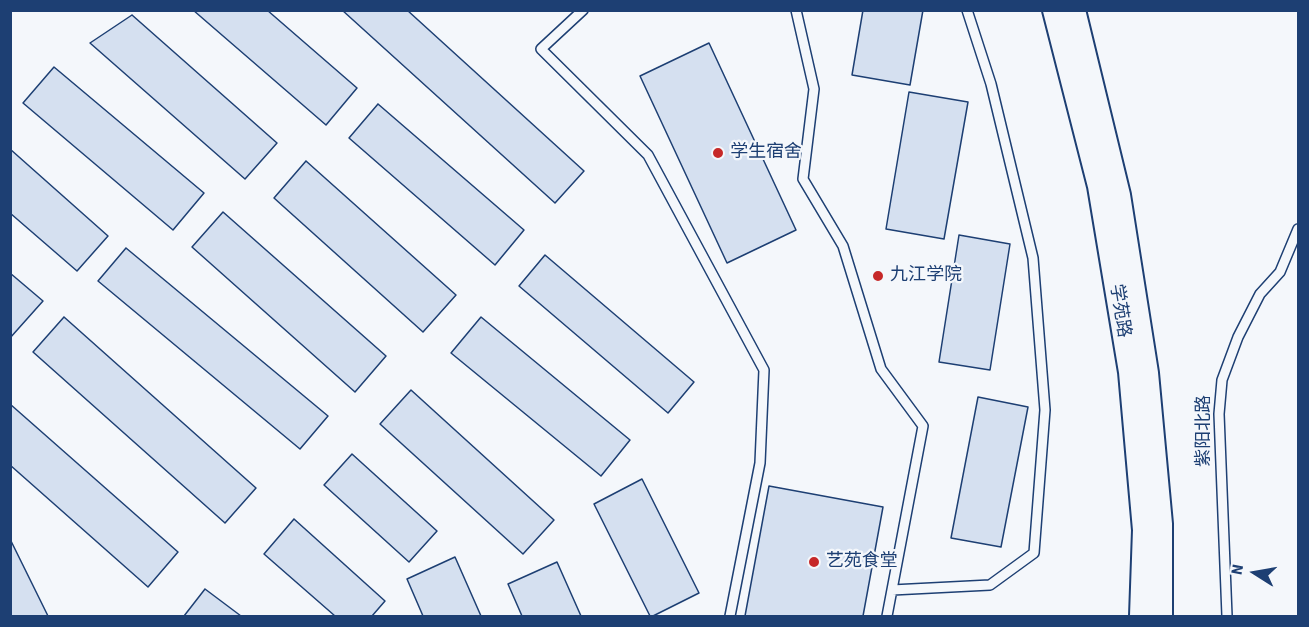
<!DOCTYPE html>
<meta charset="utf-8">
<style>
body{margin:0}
#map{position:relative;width:1309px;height:627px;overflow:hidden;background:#f4f7fb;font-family:"Source Sans 3",sans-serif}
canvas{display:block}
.frame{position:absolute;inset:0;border:12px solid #1d3f73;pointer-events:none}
.north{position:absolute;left:1225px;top:543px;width:60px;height:60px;-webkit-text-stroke:4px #f4f7fb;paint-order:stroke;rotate:281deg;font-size:16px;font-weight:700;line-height:24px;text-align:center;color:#1d3f73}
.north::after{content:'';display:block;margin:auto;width:21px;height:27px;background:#1d3f73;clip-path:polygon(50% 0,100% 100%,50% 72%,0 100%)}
</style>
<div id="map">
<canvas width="1309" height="627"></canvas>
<div class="frame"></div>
<div class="north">N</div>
</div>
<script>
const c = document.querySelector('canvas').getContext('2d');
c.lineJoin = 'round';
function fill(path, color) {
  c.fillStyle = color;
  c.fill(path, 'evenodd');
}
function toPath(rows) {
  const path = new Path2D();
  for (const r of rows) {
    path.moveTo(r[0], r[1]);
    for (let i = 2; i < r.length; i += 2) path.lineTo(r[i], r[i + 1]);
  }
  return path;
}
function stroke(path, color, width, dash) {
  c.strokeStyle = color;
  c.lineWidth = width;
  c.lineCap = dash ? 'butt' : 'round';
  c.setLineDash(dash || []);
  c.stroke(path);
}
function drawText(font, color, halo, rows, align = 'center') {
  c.font = font + ' "Source Sans 3","Noto Sans SC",sans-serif';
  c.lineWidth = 4.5;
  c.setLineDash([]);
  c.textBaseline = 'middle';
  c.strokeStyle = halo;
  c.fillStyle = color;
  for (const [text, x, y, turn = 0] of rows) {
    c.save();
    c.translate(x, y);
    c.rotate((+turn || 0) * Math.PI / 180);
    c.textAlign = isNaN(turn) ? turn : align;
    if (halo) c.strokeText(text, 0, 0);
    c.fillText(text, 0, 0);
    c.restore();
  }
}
const building = toPath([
 [193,10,267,10,357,88,326,125,193,10],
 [342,10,407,10,584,171,555,203,342,10],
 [863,10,923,10,910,85,852,75,863,10],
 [132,15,277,143,245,179,90,43,132,15],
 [709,43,796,230,727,263,640,76,709,43],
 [54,67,204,193,173,230,23,103,54,67],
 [909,92,968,102,944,239,886,229,909,92],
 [378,104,524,230,495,265,349,138,378,104],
 [10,149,108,236,77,271,10,213,10,149],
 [306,161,456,295,423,332,274,198,306,161],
 [223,212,386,356,355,392,192,247,223,212],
 [959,235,1010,244,990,370,939,362,959,235],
 [126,248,328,416,300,449,98,281,126,248],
 [545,255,694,382,668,413,519,286,545,255],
 [10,273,43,301,10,338,10,273],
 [64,317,256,488,225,523,33,352,64,317],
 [481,317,630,440,601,476,451,353,481,317],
 [411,390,554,520,523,554,380,424,411,390],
 [978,397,1028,407,1001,547,951,538,978,397],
 [10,404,178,552,148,587,10,465,10,404],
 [352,454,437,531,409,562,324,485,352,454],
 [642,479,699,593,653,616,650,616,594,504,642,479],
 [769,486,883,507,863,616,745,616,769,486],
 [294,519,385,601,372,616,335,616,264,554,294,519],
 [11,541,48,616,10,616,11,541],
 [455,557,481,616,423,616,407,579,455,557],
 [557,562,581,616,522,616,508,584,557,562],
 [205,589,241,616,184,616,205,589]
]);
fill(building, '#d5e0f0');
stroke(building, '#1d3f73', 1.5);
const service = toPath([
 [583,10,541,49,648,155,764,370,760,463,730,616],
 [796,10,814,89,803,179,843,246,881,369,923,426,887,616],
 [892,590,990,585,1034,553,1045,410,1033,258,991,84,967,10],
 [1227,616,1219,414,1222,380,1238,337,1260,294,1280,272,1298,229]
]);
const tertiary = toPath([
 [1054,10,1099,186,1130,372,1144,530,1141,616],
 [1074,10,1119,195,1147,373,1161,524,1161,616]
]);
stroke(service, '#1d3f73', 12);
stroke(tertiary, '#1d3f73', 26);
stroke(service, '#f4f7fb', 9);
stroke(tertiary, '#f4f7fb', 22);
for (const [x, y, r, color] of [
 [718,153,6,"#c62828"],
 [878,276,6,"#c62828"],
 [814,562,6,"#c62828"]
]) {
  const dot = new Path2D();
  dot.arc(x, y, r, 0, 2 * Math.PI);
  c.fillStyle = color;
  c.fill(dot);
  stroke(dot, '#f4f7fb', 2);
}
drawText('18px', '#1d3f73', '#f4f7fb', [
 ["学生宿舍",730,153],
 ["九江学院",890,276],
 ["艺苑食堂",826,562]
], 'left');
drawText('18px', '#1d3f73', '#f4f7fb', [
 ["学苑路",1119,311,81],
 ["紫阳北路",1205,431,-90]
]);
</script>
